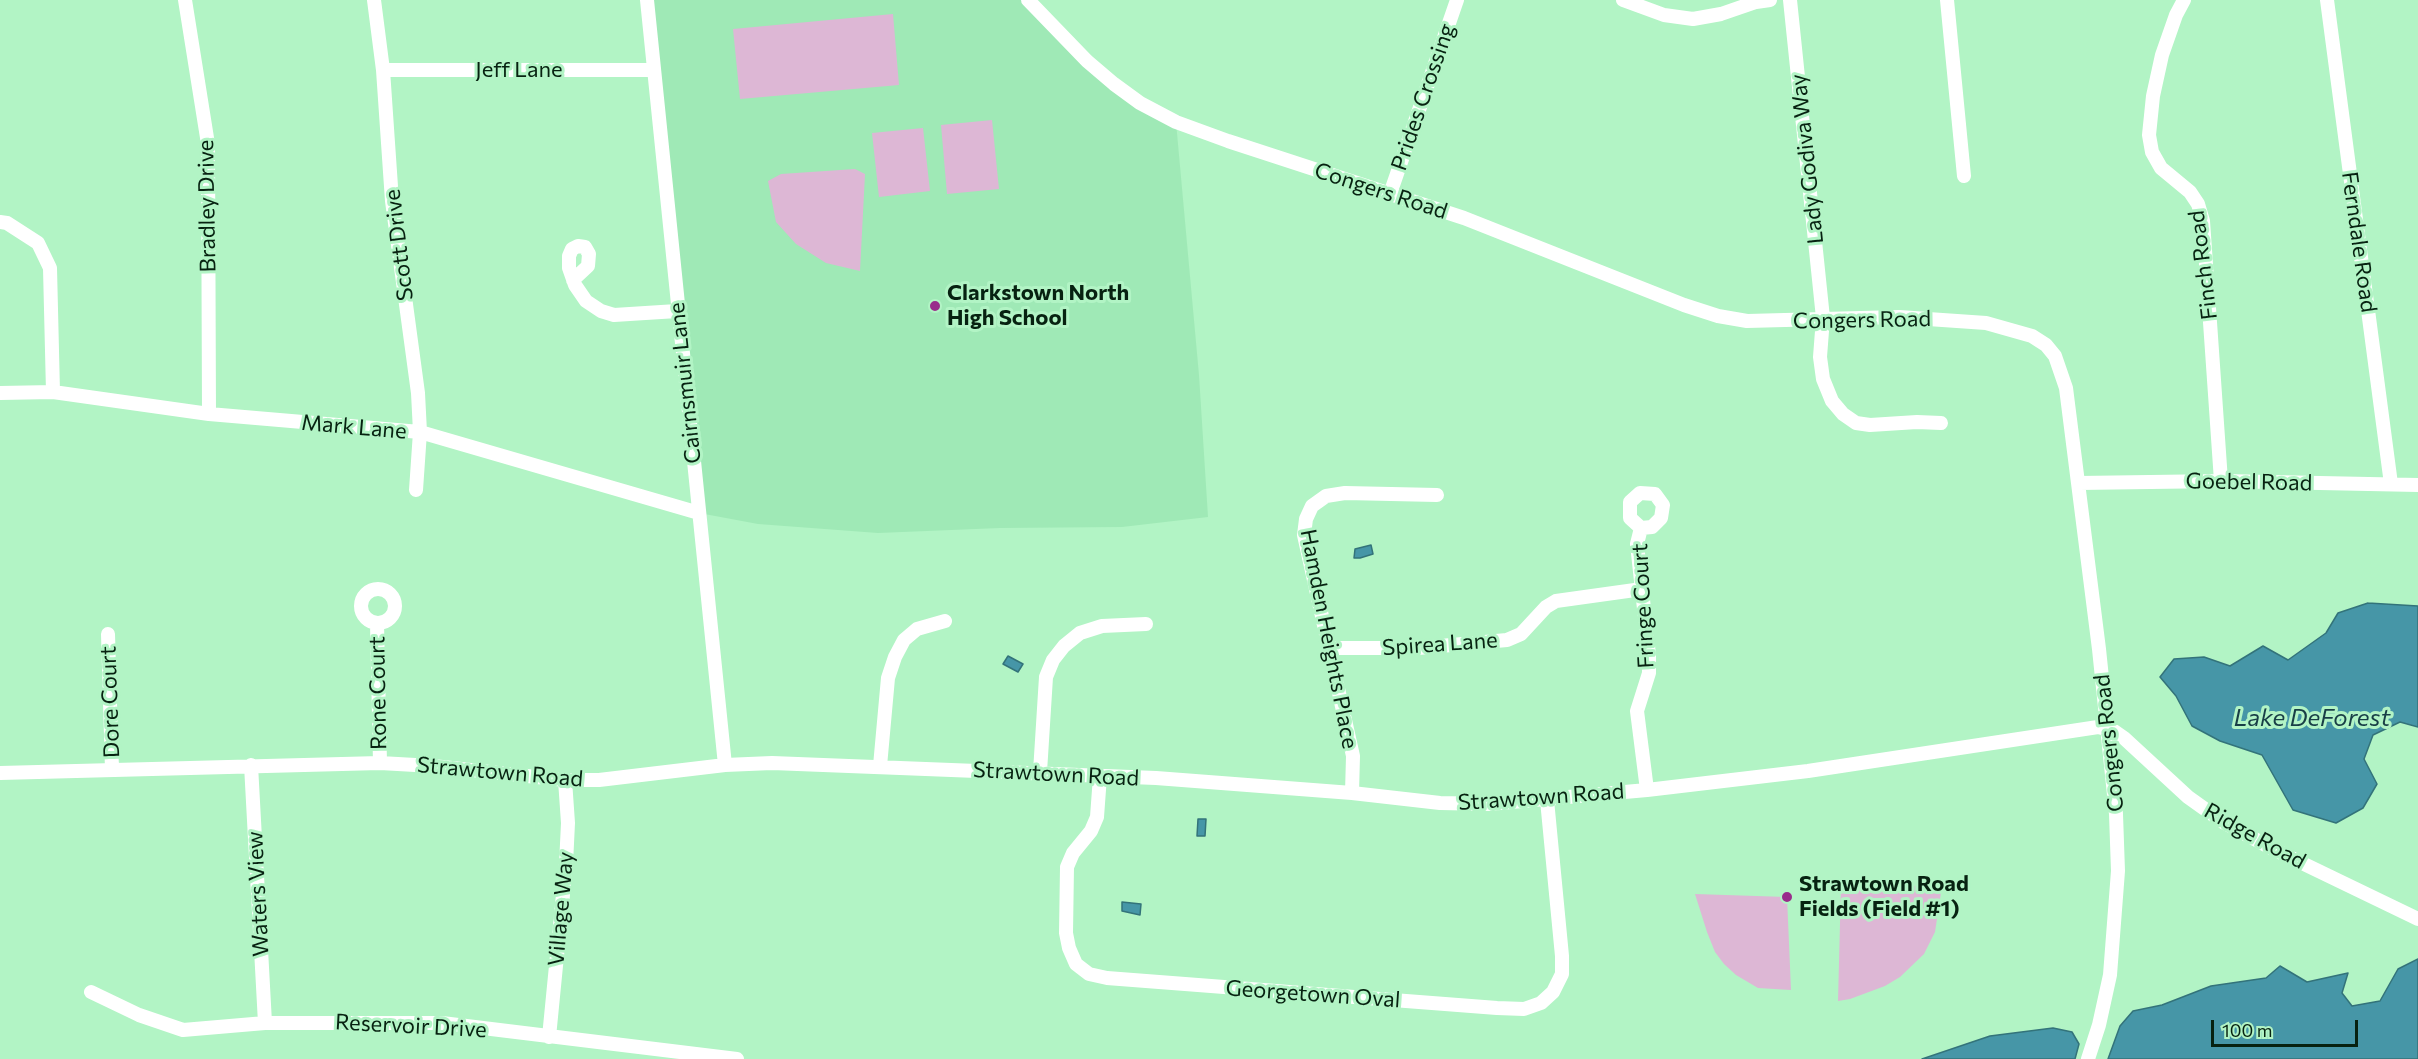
<!DOCTYPE html>
<style>
body{margin:0}
#map{position:relative;width:2418px;height:1059px;overflow:hidden;background:#b2f4c5;font-family:Commissioner,sans-serif}
canvas{display:block}
.scale{position:absolute;left:2211px;top:1020px;width:147px;height:27px;box-sizing:border-box;border:3px solid #072211;border-top:0;padding-left:8px;font-size:18px;line-height:21px;white-space:nowrap;color:#072211;-webkit-text-stroke:4px #b2f4c5;paint-order:stroke}
</style>
<div id="map">
<canvas width="2418" height="1059"></canvas>
<div class="scale">100 m</div>
</div>
<script>
const c = document.querySelector('canvas').getContext('2d');
c.lineJoin = 'round';
function fill(path, color) {
  c.fillStyle = color;
  c.fill(path, 'evenodd');
}
function toPath(rows) {
  const path = new Path2D();
  for (const r of rows) {
    if (r.length === 3) {
      path.moveTo(r[0] + r[2], r[1]);
      path.arc(r[0], r[1], r[2], 0, 2 * Math.PI);
      continue;
    }
    path.moveTo(r[0], r[1]);
    for (let i = 2; i < r.length; i += 2) path.lineTo(r[i], r[i + 1]);
  }
  return path;
}
function stroke(path, color, width, dash) {
  c.strokeStyle = color;
  c.lineWidth = width;
  c.lineCap = dash ? 'butt' : 'round';
  c.setLineDash(dash || []);
  c.stroke(path);
}
function drawText(font, color, halo, rows, align = 'center') {
  c.font = font + ' Commissioner,sans-serif';
  c.lineWidth = 6;
  c.setLineDash([]);
  c.textBaseline = 'middle';
  c.strokeStyle = halo;
  c.fillStyle = color;
  for (const [text, x, y, turn = 0] of rows) {
    c.save();
    c.translate(x, y);
    c.rotate((+turn || 0) * Math.PI / 180);
    c.textAlign = isNaN(turn) ? turn : align;
    if (halo) c.strokeText(text, 0, 0);
    c.fillText(text, 0, 0);
    c.restore();
  }
}
fill(toPath([
 [647,0,1028,0,1103,74,1176,122,1199,375,1208,517,1122,527,1000,528,878,533,758,524,699,513]
]), '#9fe9b6');
fill(toPath([
 [893,14,899,85,740,99,733,29],
 [992,120,999,189,947,194,941,125],
 [923,128,930,191,879,197,872,133],
 [855,169,865,174,860,271,826,263,796,244,776,222,768,181,781,174],
 [1841,885,1942,886,1935,932,1924,954,1900,977,1885,986,1850,999,1838,1001],
 [1695,894,1787,897,1791,990,1758,988,1736,975,1724,964,1715,952,1707,932]
]), '#ddb7d5');
const water = toPath([
 [1371,545,1373,554,1360,558,1354,558,1355,549,1371,545],
 [2368,603,2418,606,2418,727,2400,722,2373,735,2364,759,2377,784,2363,808,2336,823,2293,810,2262,755,2220,741,2192,726,2176,696,2160,677,2174,659,2204,657,2230,666,2263,646,2288,660,2326,633,2338,613,2368,603],
 [1008,656,1023,664,1018,672,1003,664,1008,656],
 [1198,819,1206,819,1205,836,1197,836,1198,819],
 [1122,902,1141,904,1140,915,1122,911,1122,902],
 [2418,959,2418,1059,2108,1059,2120,1026,2133,1011,2162,1005,2211,986,2266,978,2280,966,2307,982,2348,973,2342,993,2352,1006,2380,1001,2398,969,2418,959],
 [2053,1028,2072,1032,2079,1044,2075,1059,1922,1059,1990,1036,2053,1028]
]);
fill(water, '#4696a7');
stroke(water, '#33737a', 1.5);
stroke(toPath([
 [185,0,208,144,209,414],
 [374,0,383,70,392,201,418,393,420,432,416,490],
 [647,0,725,765],
 [1028,0,1087,61,1114,84,1140,103,1176,122,1228,141,1464,218,1684,305,1718,316,1747,321,1899,317,1986,323,2032,336,2046,345,2055,356,2066,388,2099,649,2116,814,2118,871,2110,975,2099,1025,2088,1059],
 [1623,0,1664,15,1693,19,1721,14,1756,2,1770,0],
 [1790,0,1823,318,1820,357,1823,379,1832,401,1843,414,1856,423,1870,425,1917,422,1941,423],
 [1947,0,1964,176],
 [2184,0,2176,15,2162,55,2153,96,2149,135,2152,152,2161,168,2190,192,2198,204,2203,221,2221,481],
 [2327,0,2391,484],
 [383,70,654,70],
 [1390,194,1457,0],
 [0,222,7,223,38,243,50,268,53,392],
 [573,280,588,266,589,254,585,247,578,246,572,249,569,256,569,268,575,285,586,301,601,311,614,315,677,311],
 [0,393,53,392,209,414,420,432,699,513],
 [2079,483,2221,481,2418,485],
 [1641,528,1630,518,1630,502,1640,493,1655,494,1663,505,1661,518,1652,527,1641,528,1637,544,1649,655,1649,673,1637,711,1647,790],
 [378,606,17],
 [377,623,380,763],
 [108,634,112,770],
 [1330,648,1418,648,1507,640,1521,634,1546,607,1556,601,1642,589],
 [251,765,265,1023],
 [880,766,888,678,895,657,904,640,917,629,945,621],
 [1040,772,1046,677,1053,660,1064,646,1080,633,1102,626,1146,624],
 [0,773,380,763,433,766,565,780,599,780,725,765,772,763,1156,778,1352,793,1440,803,1489,804,1647,790,1808,771,2098,727,2114,731,2124,738,2188,797,2223,822,2275,850,2418,919],
 [1100,776,1097,817,1091,831,1073,853,1067,867,1066,933,1069,948,1076,964,1089,974,1107,978,1497,1008,1524,1009,1541,1003,1553,992,1562,974,1562,956,1547,800],
 [1352,793,1353,756,1304,535,1306,519,1312,506,1326,496,1345,493,1437,495],
 [91,992,139,1015,183,1030,265,1023,442,1023,737,1059],
 [549,1037,566,864,568,823,565,780]
]), '#fff', 14);
for (const [x, y, r, color] of [
 [935,306,6,"#992c8b"],
 [1787,897,6,"#992c8b"]
]) {
  const dot = new Path2D();
  dot.arc(x, y, r, 0, 2 * Math.PI);
  c.fillStyle = color;
  c.fill(dot);
  stroke(dot, '#b2f4c5', 2);
}
drawText('22px', '#072211', '#b2f4c5', [
 ["Jeff Lane",519,70],
 ["Prides Crossing",1423,97,-71],
 ["Lady Godiva Way",1807,159,-96],
 ["Congers Road",1381,191,18],
 ["Bradley Drive",207,206,-91],
 ["Ferndale Road",2359,242,82],
 ["Scott Drive",399,245,-97],
 ["Finch Road",2203,265,-97],
 ["Congers Road",1862,320,-1],
 ["Cairnsmuir Lane",685,383,-96],
 ["Mark Lane",354,427,5],
 ["Goebel Road",2249,482,1],
 ["Fringe Court",1643,606,-93],
 ["Hamden Heights Place",1329,639,79],
 ["Spirea Lane",1440,644,-4],
 ["Rone Court",378,693,-91],
 ["Dore Court",110,702,-92],
 ["Congers Road",2109,743,-96],
 ["Strawtown Road",500,772,5],
 ["Strawtown Road",1056,774,3],
 ["Strawtown Road",1541,797,-4],
 ["Ridge Road",2255,836,29],
 ["Waters View",258,894,-93],
 ["Village Way",561,909,-85],
 ["Georgetown Oval",1313,994,4],
 ["Reservoir Drive",411,1026,3]
]);
drawText('bold 22px', '#072211', '#b2f4c5', [
 ["Clarkstown North",947,293],
 ["High School",947,318],
 ["Strawtown Road",1799,884],
 ["Fields (Field #1)",1799,909]
], 'left');
drawText('italic 24px', '#183e46', '#b2f4c5', [
 ["Lake DeForest",2312,718]
]);
</script>
